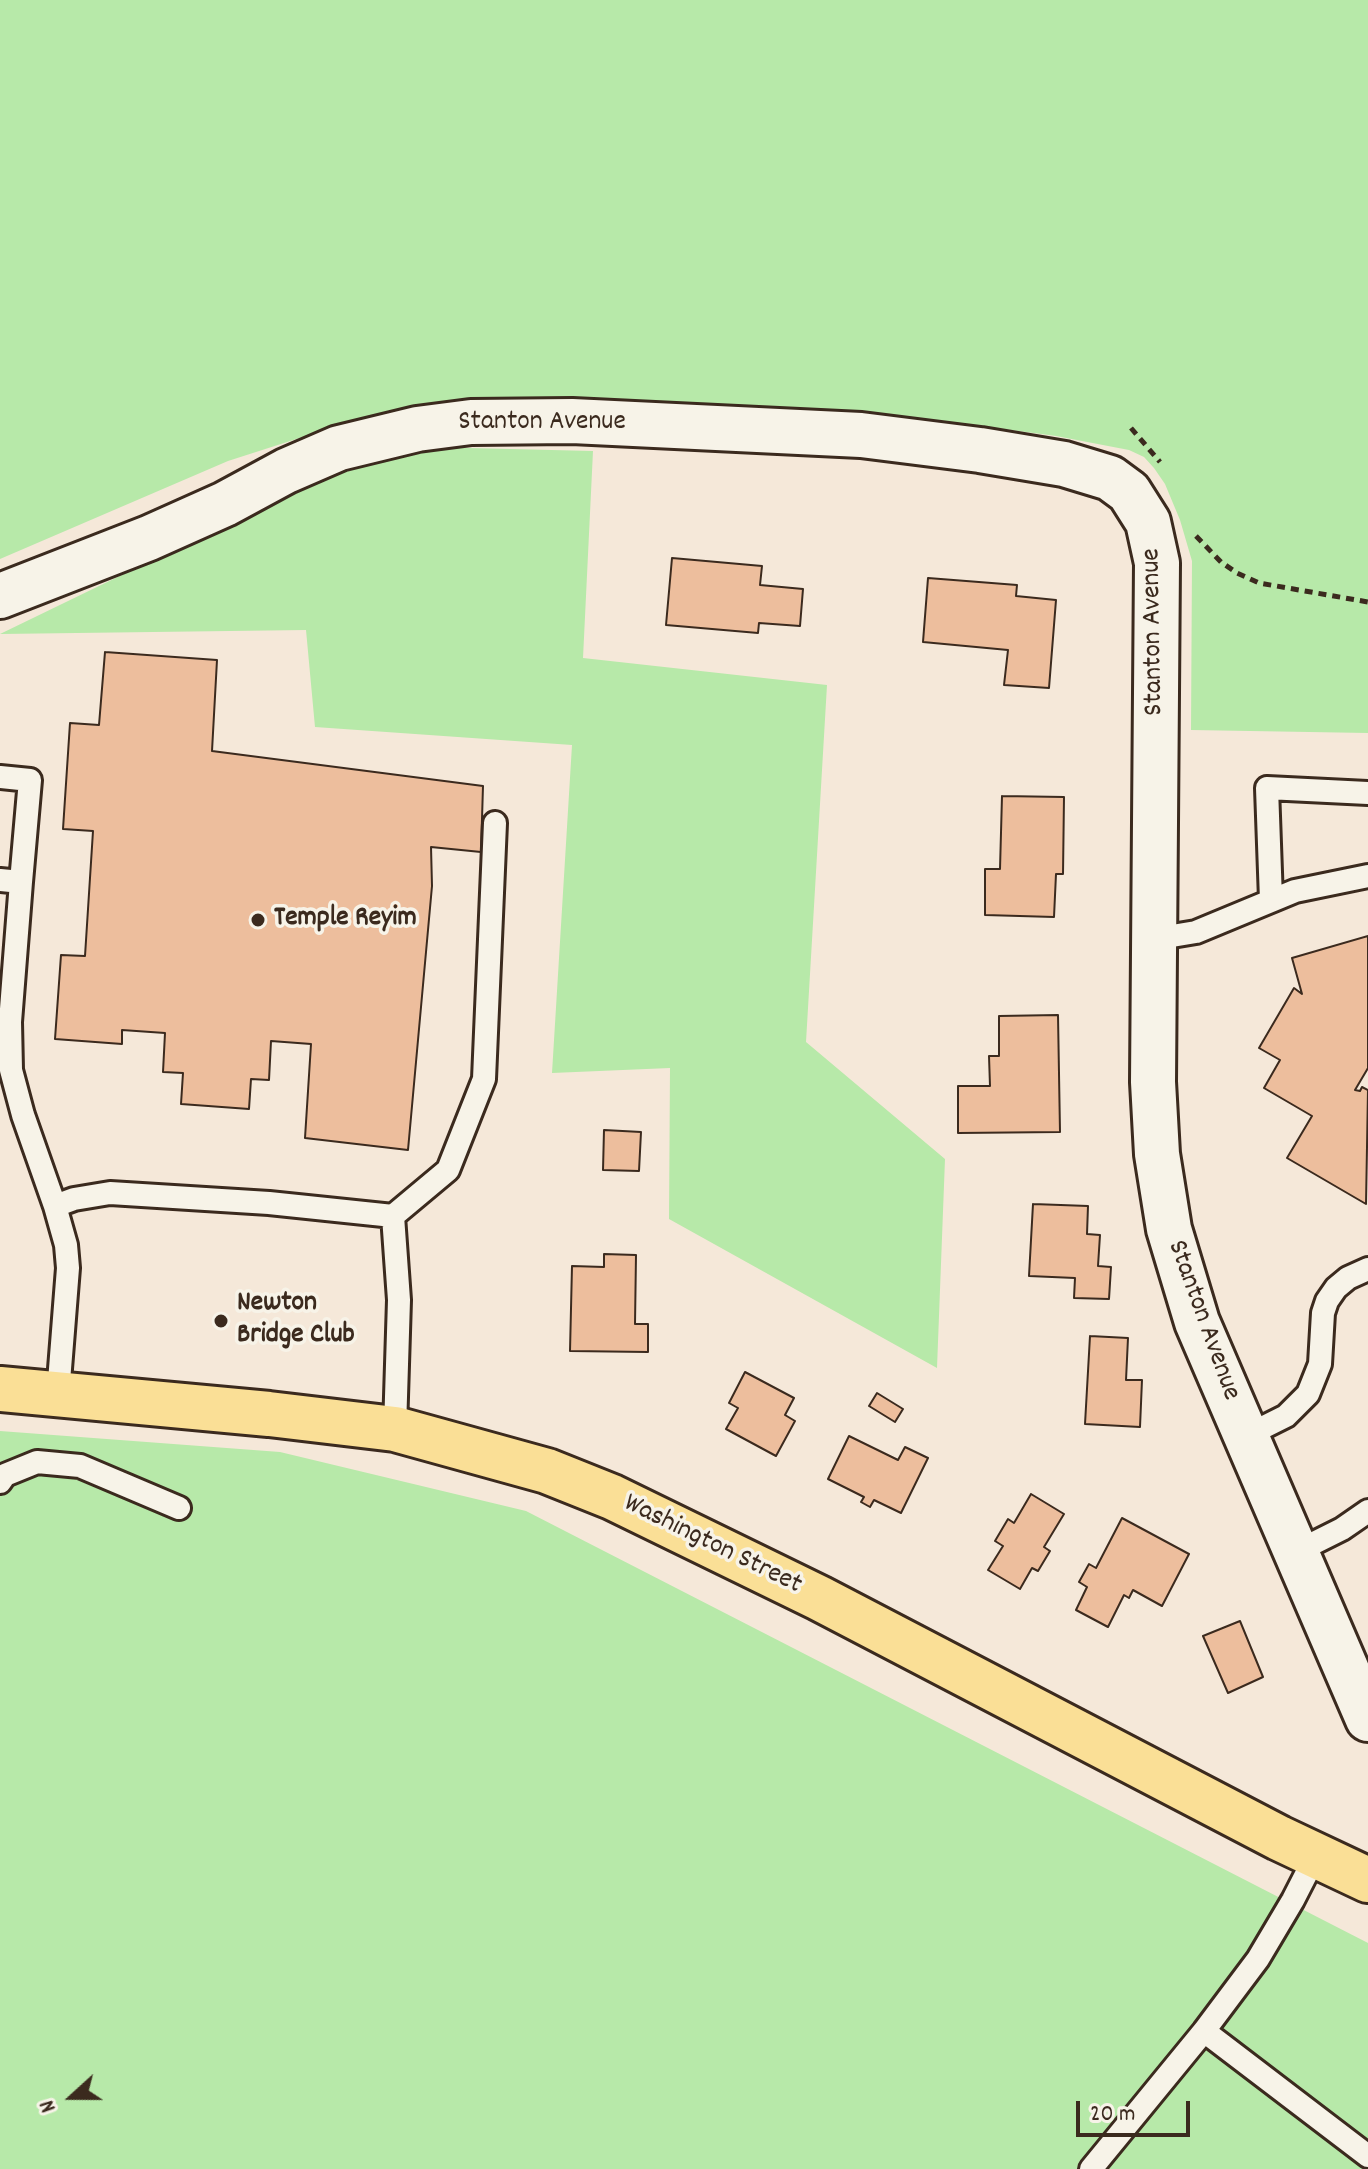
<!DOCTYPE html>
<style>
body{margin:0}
#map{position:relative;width:1368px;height:2169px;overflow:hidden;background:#f5e8d9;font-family:Dekko,sans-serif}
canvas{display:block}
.north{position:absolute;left:32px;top:2057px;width:80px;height:80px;-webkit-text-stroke:6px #f7f3e8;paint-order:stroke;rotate:249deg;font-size:22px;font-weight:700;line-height:32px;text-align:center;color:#3b2a1e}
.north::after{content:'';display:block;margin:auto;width:28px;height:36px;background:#3b2a1e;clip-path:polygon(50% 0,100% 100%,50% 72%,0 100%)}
.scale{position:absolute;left:1076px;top:2101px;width:114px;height:36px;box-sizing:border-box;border:4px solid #3b2a1e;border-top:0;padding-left:10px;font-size:24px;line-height:28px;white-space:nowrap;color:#3b2a1e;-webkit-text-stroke:6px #f7f3e8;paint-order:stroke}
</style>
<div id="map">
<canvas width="1368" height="2169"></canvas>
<div class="north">N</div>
<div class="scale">20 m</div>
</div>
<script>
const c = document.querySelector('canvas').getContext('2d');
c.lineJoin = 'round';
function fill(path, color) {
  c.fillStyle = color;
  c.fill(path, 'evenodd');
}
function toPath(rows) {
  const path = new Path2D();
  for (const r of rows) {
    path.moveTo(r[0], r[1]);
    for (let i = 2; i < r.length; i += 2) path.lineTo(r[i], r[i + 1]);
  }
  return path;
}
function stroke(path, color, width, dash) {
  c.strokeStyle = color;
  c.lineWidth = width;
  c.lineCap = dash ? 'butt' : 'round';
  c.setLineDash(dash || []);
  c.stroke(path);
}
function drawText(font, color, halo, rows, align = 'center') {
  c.font = font + ' Dekko,sans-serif';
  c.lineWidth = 7;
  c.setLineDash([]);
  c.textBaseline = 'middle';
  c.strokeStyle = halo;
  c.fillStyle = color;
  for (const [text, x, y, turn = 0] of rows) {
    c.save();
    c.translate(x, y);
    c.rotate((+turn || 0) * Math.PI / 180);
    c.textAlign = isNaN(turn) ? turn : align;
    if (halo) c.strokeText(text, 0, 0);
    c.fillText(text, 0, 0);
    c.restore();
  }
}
fill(toPath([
 [0,0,1368,0,1368,733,1191,730,1192,561,1180,520,1165,484,1154,468,1144,457,1129,450,1056,436,936,420,868,413,690,405,413,410,340,425,228,461,0,559],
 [427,447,593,451,583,658,827,685,806,1042,945,1159,937,1368,669,1219,670,1068,552,1073,572,745,315,727,306,630,0,634,229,523,348,470],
 [0,1431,280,1452,526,1511,1368,1943,1368,2169,0,2169]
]), '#b7e9a9');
const building = toPath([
 [672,558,762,566,760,585,803,589,800,626,759,623,758,633,666,625,672,558],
 [928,578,1017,585,1016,596,1056,600,1049,688,1004,685,1008,650,923,642,928,578],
 [105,652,217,660,212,751,483,786,481,852,431,847,432,886,408,1150,305,1138,311,1044,271,1041,269,1080,251,1079,249,1109,181,1104,183,1073,163,1072,165,1033,122,1030,122,1044,55,1039,61,955,85,956,93,831,63,829,70,723,99,725,105,652],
 [1002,796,1064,797,1063,874,1056,874,1054,917,985,915,985,869,1000,869,1002,796],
 [1368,936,1368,1068,1355,1090,1360,1091,1362,1087,1368,1090,1366,1204,1287,1158,1312,1116,1264,1088,1280,1060,1259,1048,1294,988,1302,994,1292,958,1368,936],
 [1058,1015,1060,1132,958,1133,958,1086,990,1086,989,1056,999,1056,999,1016,1058,1015],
 [604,1130,641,1132,639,1171,603,1170,604,1130],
 [1033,1204,1088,1206,1087,1234,1100,1235,1098,1266,1111,1267,1109,1299,1074,1298,1075,1278,1029,1276,1033,1204],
 [604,1254,636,1255,635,1324,648,1324,648,1352,570,1351,572,1266,604,1267,604,1254],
 [1090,1336,1128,1338,1126,1380,1142,1380,1140,1427,1085,1424,1090,1336],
 [745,1372,794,1398,785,1415,795,1421,776,1456,726,1429,738,1408,729,1403,745,1372],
 [877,1393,903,1409,895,1422,869,1406,877,1393],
 [849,1436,898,1460,905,1447,928,1458,901,1513,874,1500,870,1507,861,1502,864,1497,828,1479,849,1436],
 [1031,1494,1064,1514,1044,1547,1050,1551,1038,1571,1032,1568,1020,1589,988,1570,1003,1546,995,1541,1008,1519,1014,1523,1031,1494],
 [1122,1518,1189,1554,1162,1606,1133,1590,1129,1598,1124,1595,1108,1627,1076,1610,1087,1587,1079,1582,1089,1564,1096,1568,1122,1518],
 [1240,1621,1263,1677,1228,1693,1203,1636,1240,1621]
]);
fill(building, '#edbe9d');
stroke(building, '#3b2a1e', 2);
const lane = toPath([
 [0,777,30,780,21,882],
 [0,880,21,882,10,1022,11,1070,23,1115,55,1206],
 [1271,900,1267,788,1368,793],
 [1154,939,1196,932,1295,891,1368,876],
 [393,1216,448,1170,484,1079,495,823],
 [58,1394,68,1268,66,1245,55,1206,74,1199,110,1193,269,1203,393,1216,399,1300,395,1429],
 [1246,1436,1286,1416,1308,1394,1320,1364,1323,1313,1327,1301,1336,1288,1348,1278,1368,1269],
 [0,1482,5,1475,37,1462,80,1466,179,1508],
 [1296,1552,1342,1529,1368,1511],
 [1204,2031,1368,2156],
 [1091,2169,1204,2031,1258,1959,1293,1900,1316,1855]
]);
const street = toPath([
 [0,596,149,538,225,504,286,471,339,448,417,429,471,422,572,421,861,435,980,450,1064,464,1110,478,1129,492,1148,522,1157,563,1153,1082,1157,1154,1169,1229,1197,1322,1368,1719]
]);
const primary = toPath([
 [0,1389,269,1414,395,1429,547,1471,612,1497,819,1598,1279,1838,1368,1880]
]);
stroke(lane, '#3b2a1e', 28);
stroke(street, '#3b2a1e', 50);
stroke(primary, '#3b2a1e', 50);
stroke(toPath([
 [1131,428,1160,462],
 [1196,536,1221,562,1237,573,1259,583,1368,602]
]), '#3b2a1e', 5, [8, 6]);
stroke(lane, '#f7f3e8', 22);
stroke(street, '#f7f3e8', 44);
stroke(primary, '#fadf96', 44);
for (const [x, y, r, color] of [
 [258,920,8,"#3b2a1e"],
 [221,1321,8,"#3b2a1e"]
]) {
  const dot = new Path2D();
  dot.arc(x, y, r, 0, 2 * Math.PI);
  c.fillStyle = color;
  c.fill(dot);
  stroke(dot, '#f7f3e8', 3);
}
drawText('28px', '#3b2a1e', '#f7f3e8', [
 ["Stanton Avenue",542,424],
 ["Stanton Avenue",1155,632,-91],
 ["Stanton Avenue",1202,1321,70],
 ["Washington Street",712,1546,26]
]);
drawText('bold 28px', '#3b2a1e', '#f7f3e8', [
 ["Temple Reyim",274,920],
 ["Newton",237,1305],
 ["Bridge Club",237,1337]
], 'left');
</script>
